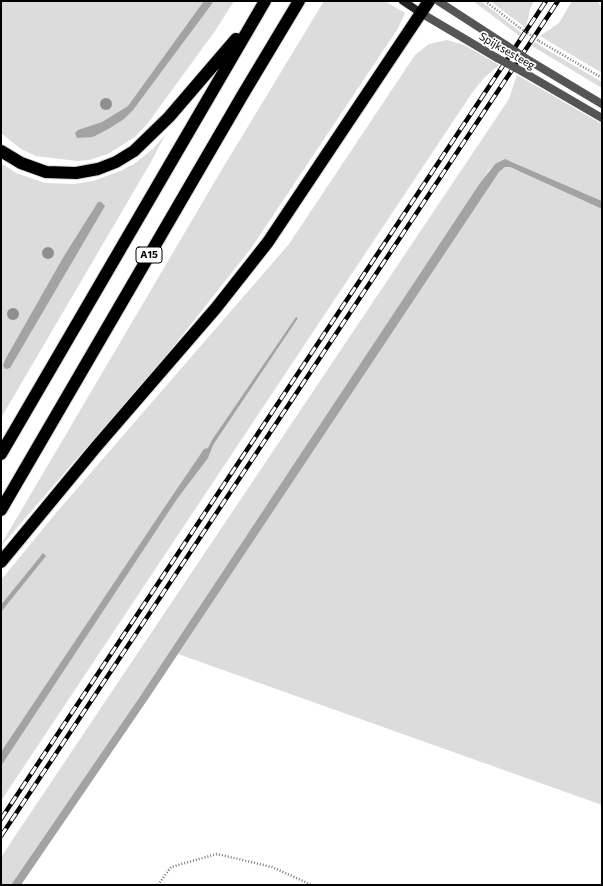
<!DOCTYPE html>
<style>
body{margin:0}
#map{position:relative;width:603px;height:886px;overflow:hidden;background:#fff;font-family:Commissioner,sans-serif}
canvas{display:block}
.frame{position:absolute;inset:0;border:2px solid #000;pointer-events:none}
</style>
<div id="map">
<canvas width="603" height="886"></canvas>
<div class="frame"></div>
</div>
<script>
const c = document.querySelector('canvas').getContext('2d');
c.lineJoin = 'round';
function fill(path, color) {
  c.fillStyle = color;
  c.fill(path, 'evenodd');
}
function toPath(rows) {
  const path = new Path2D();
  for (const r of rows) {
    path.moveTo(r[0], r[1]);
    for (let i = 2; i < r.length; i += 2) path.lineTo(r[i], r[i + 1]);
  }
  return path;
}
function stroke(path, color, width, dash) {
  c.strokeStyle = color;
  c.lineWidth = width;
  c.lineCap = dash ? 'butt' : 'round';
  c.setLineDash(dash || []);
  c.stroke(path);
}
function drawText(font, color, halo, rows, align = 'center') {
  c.font = font + ' Commissioner,sans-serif';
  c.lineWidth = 3.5;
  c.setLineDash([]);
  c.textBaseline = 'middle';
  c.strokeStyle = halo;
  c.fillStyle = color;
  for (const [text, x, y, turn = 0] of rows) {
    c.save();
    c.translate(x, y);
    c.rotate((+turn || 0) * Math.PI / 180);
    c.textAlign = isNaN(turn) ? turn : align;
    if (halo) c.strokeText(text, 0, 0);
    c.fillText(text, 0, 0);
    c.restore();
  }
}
fill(toPath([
 [1,1,234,1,215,31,148,123,135,137,108,154,89,160,77,161,36,156,21,149,1,133],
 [324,1,385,1,405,13,397,30,252,247,169,352,2,545,2,543,221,171],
 [473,1,481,1,523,34,521,37],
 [490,1,534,1,530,9,526,28],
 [572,1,598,1,602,10,602,73,540,36,559,23],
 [447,40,464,45,499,65,483,79,472,93,1,801,1,580,56,513,289,244,415,55,429,44],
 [534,42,602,82,602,88,532,46],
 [517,75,602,124,602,201,510,161,495,164,489,170,139,698,11,885,1,885,1,857,509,99],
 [165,135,151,162,1,418,1,163,16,173,45,183,74,184,93,181,120,171,134,164,153,149],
 [505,167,510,167,602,209,602,805,178,654,486,189,499,172]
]), '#dcdcdc');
fill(toPath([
 [204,1,214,1,133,110,124,119,110,128,93,137,77,138,75,133,78,130,102,122,128,106],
 [505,159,602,201,602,209,510,167,505,167,499,172,150,696,21,885,11,885,139,698,480,183,495,164],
 [98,202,101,202,105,206,10,368,6,369,3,366,6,358,64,256],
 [296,317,298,318,213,445,208,458,177,499,1,766,1,752,162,511,204,449,208,448,212,440],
 [43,553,46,556,1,612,1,605]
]), '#a3a3a3');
const motorway = toPath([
 [1,151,21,163,46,172,76,173,98,169,116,162,134,151,169,117,236,39],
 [1,454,265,1],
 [1,510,242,96,299,1],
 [1,562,96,447,216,308,268,242,429,1]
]);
stroke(motorway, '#dbdbdb', 14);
stroke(toPath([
 [485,1,520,28],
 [539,41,602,78],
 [158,885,171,867,217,854,272,867,312,885]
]), '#777', 2.5, [1, 2]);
stroke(toPath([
 [438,1,506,45],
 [421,13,497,58],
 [530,61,602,104],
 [523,72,602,118]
]), '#555', 8);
stroke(toPath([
 [403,1,421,13]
]), '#222', 8);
stroke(motorway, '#000', 12);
const rail = toPath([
 [1,819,546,1],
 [1,836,558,1]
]);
stroke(rail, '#000', 4.5);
stroke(rail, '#fff', 3, [9]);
stroke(toPath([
 [520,28,539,41]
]), '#777', 2.5, [1, 2]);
stroke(toPath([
 [506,45,530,61],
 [497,58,523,72]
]), '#555', 8);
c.fillStyle = '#8f8f8f';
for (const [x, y] of [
 [106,104],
 [48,253],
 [13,314]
]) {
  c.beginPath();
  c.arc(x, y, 6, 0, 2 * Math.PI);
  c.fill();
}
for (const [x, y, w] of [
 [149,255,26]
]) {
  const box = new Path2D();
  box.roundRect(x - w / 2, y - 8, w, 16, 3);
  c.fillStyle = '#fff';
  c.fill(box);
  stroke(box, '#000', 1);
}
drawText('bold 10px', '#000', null, [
 ["A15",149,255]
]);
drawText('11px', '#000', '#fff', [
 ["Spijksesteeg",507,51,30]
]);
</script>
